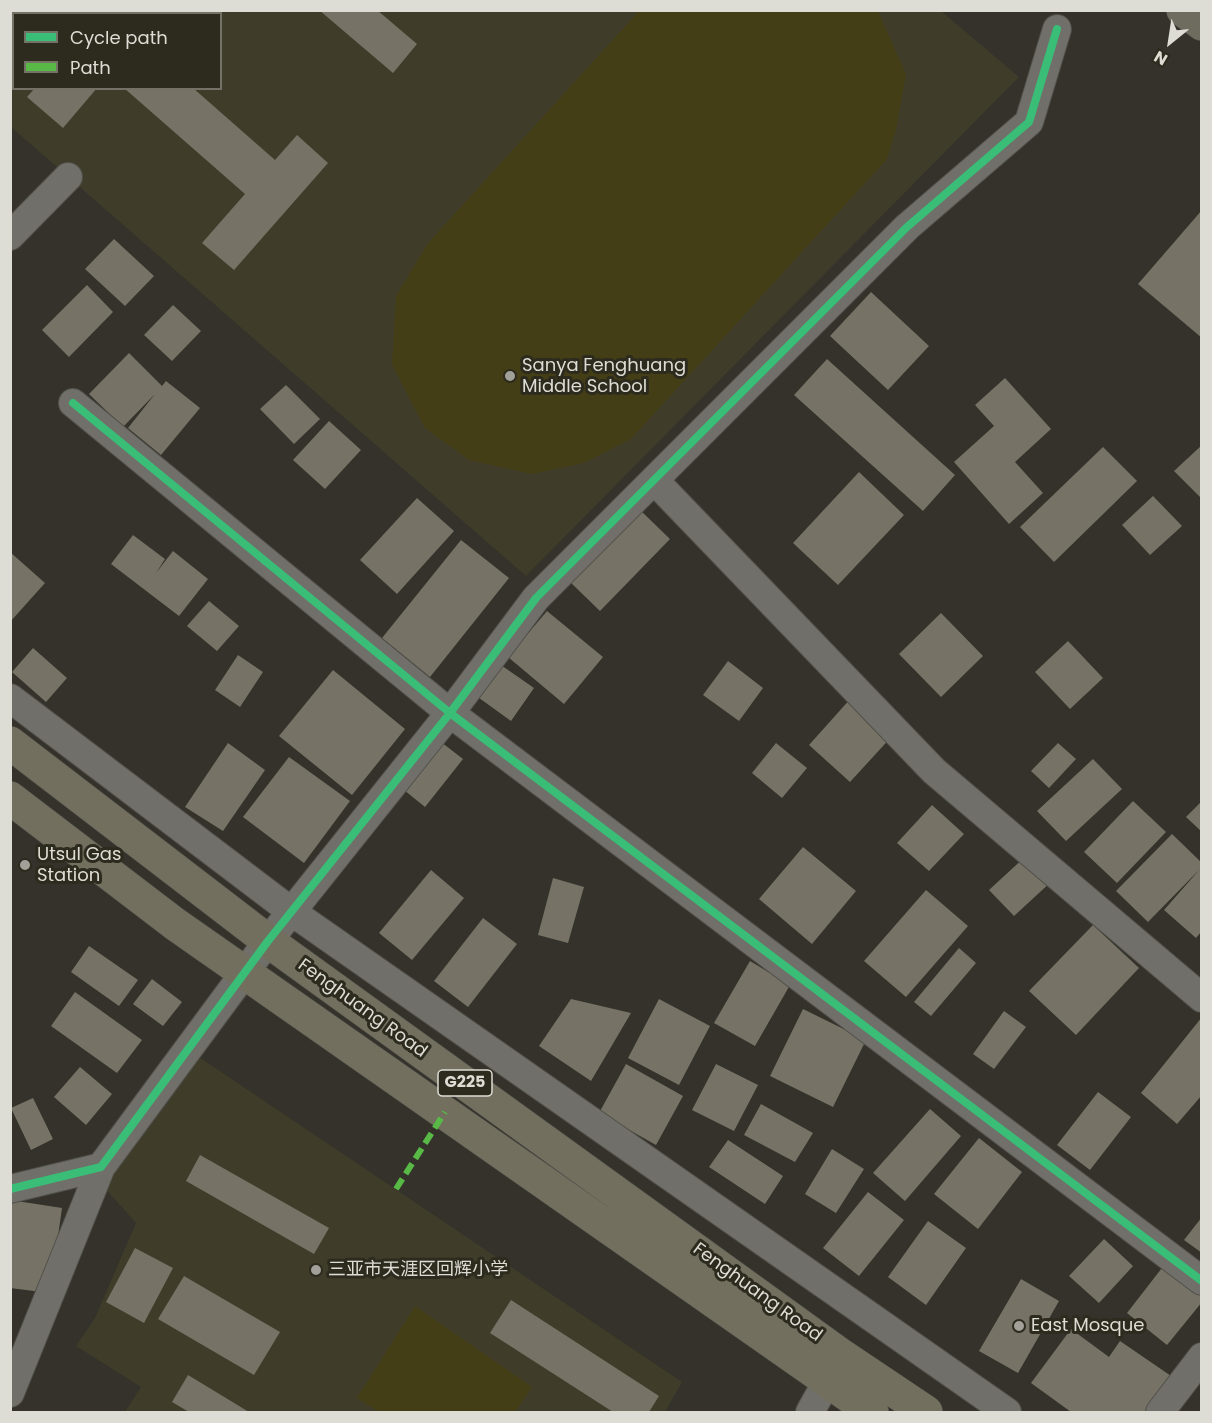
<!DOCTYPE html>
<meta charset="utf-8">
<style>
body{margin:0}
#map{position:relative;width:1212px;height:1423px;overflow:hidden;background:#34322a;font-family:Poppins,sans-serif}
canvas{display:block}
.frame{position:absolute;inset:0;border:12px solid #deddd5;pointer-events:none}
.legend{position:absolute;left:12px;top:12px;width:210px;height:78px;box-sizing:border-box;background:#2d2b1e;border:2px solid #747267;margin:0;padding:8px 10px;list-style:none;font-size:18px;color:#deddd5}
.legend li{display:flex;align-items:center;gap:12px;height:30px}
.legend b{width:30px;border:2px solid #747267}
.north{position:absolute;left:1140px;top:12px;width:60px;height:60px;-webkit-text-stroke:4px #2d2b1e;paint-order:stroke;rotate:210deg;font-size:16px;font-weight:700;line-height:24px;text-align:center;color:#deddd5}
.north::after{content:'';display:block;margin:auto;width:21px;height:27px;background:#deddd5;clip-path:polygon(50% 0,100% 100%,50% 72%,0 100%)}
</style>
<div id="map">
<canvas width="1212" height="1423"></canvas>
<div class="frame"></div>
<ul class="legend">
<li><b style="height:8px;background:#3abd76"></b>Cycle path</li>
<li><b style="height:8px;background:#58b947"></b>Path</li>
</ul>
<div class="north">N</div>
</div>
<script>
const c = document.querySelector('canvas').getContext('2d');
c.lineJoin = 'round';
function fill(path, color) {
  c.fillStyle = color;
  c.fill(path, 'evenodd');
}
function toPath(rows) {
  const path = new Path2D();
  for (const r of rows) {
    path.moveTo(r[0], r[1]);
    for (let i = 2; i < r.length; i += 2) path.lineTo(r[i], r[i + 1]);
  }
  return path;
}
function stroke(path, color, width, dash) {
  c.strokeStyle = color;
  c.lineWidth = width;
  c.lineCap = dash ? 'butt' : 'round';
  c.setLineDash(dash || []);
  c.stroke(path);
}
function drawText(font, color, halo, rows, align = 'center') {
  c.font = font + ' Poppins,"Noto Sans SC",sans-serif';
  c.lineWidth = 6;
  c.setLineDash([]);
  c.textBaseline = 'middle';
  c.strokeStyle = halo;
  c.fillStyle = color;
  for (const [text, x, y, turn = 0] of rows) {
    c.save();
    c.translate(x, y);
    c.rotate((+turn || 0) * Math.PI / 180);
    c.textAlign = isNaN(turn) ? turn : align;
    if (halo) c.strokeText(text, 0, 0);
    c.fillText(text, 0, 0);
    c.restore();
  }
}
fill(toPath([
 [11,11,941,11,1019,77,526,576,11,127],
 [14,14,220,14,220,88,14,88],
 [193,1053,682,1382,665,1412,125,1412,141,1387,76,1346,95,1318,136,1223,102,1185]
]), '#3f3c2a');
fill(toPath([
 [639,11,878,11,906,74,896,130,887,159,631,439,584,463,532,474,469,460,425,428,392,365,396,296,428,243],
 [415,1306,532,1387,515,1412,379,1412,357,1398]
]), '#443e17');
fill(toPath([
 [10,10,45,10,42,14,14,14,14,41,10,39],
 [103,10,152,10,156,14,100,14],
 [319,10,377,10,417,44,393,73],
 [35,88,97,88,63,128,27,97],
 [124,88,193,88,275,160,297,135,328,163,234,270,202,243,245,194],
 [1202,210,1202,338,1138,284],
 [114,239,154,276,125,306,85,269],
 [87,285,113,312,69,357,42,330],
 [871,292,929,346,888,390,830,336],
 [173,305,201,331,172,361,144,335],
 [129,353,162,386,166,381,200,408,161,455,128,428,155,394,123,427,89,394],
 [827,359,955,475,923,511,794,395],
 [1005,378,1051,429,1015,462,1043,493,1009,524,954,462,994,426,975,405],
 [286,385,320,419,294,444,260,409],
 [329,421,361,450,325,489,293,460],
 [1202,445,1202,499,1174,471],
 [1103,447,1137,481,1054,562,1020,527],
 [859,472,904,515,838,585,793,543],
 [1153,496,1182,526,1150,555,1122,525],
 [417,498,454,531,397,594,360,560],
 [639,509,670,539,600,611,569,581],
 [133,535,165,559,156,573,173,551,208,579,179,616,111,564],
 [461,540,509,578,430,677,382,638],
 [10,552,45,583,10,622],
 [209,601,239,626,217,651,187,626],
 [547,611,603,657,564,704,508,657],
 [941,613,983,656,941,697,899,654],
 [1068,641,1103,678,1070,709,1035,672],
 [33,648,67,678,46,702,12,672],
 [238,655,263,672,240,707,215,690],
 [728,661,763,688,739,721,703,695],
 [498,663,534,688,511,721,475,695],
 [333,670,405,729,352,795,279,736],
 [852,697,894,734,850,782,809,745],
 [441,742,463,759,425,807,404,790],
 [228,743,265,770,223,831,185,807],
 [776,743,807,768,782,798,752,773],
 [1058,743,1076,759,1049,788,1031,771],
 [289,757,350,801,304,863,243,817],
 [1093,759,1122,789,1066,841,1037,811],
 [1133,801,1166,832,1117,883,1084,852],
 [1202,801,1202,832,1186,817],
 [932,805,964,834,929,871,897,843],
 [1172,834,1202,863,1202,931,1196,938,1164,910,1200,869,1148,922,1116,891],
 [803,847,856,891,812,944,759,899],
 [1027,855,1052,881,1014,916,989,890],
 [431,870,464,898,412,960,379,933],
 [553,878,584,887,568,943,538,935],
 [926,890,968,926,906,997,864,961],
 [483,918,517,944,468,1007,434,981],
 [1093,925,1139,968,1076,1035,1029,991],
 [89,946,138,980,119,1006,71,972],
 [959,948,976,963,931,1016,914,1002],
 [750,961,790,985,755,1046,714,1023],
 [152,979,182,1002,163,1026,133,1004],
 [75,992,142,1040,117,1073,51,1026],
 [571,999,631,1013,591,1081,539,1046],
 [659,999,710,1026,679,1085,628,1058],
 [803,1009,866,1040,833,1107,770,1076],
 [1004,1011,1026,1027,994,1069,973,1054],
 [1202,1017,1202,1095,1177,1124,1141,1093],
 [626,1064,683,1096,656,1145,599,1113],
 [716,1064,758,1085,734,1131,692,1110],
 [80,1067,112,1094,86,1125,54,1097],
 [1098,1092,1131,1117,1090,1170,1057,1145],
 [33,1098,53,1139,31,1150,11,1108],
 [761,1104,813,1133,795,1162,744,1135],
 [930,1109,961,1136,905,1201,873,1173],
 [979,1138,1022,1172,978,1229,934,1194],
 [728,1140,783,1176,765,1204,709,1167],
 [832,1149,864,1169,836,1213,805,1194],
 [200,1155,329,1228,314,1254,186,1181],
 [868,1192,904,1220,859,1276,823,1248],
 [10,1200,62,1208,50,1293,10,1288],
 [1202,1217,1202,1253,1184,1240],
 [928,1221,966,1248,926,1305,888,1277],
 [1104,1239,1133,1266,1099,1303,1069,1276],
 [135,1248,173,1268,144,1323,106,1302],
 [1165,1264,1202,1293,1202,1302,1167,1345,1127,1313],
 [184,1276,280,1332,254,1375,158,1319],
 [1021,1279,1059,1301,1018,1373,979,1351],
 [511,1300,659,1396,649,1412,613,1412,490,1333],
 [1071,1329,1109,1357,1120,1341,1174,1378,1150,1412,1071,1412,1031,1383],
 [188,1375,249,1412,189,1412,172,1402]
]), '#767366');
const street = toPath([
 [10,236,68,177],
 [73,403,450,713,1202,1281],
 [654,480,934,771,1202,998],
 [10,698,292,912,1007,1412],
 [10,1189,101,1167,268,941,450,713,536,598,907,227,1029,122,1057,29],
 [10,1393,101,1167],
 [810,1412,838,1362],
 [1160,1412,1202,1357]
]);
const primary = toPath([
 [1183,10,1202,24]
]);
const highway = toPath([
 [10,743,268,941,841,1355,926,1412],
 [10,798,175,924,872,1412]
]);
stroke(street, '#51504a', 30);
stroke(primary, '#51504a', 34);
stroke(highway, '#51504a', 34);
stroke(street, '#706f6a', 28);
stroke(primary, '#6e6c5f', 33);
stroke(highway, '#726f5f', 33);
stroke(toPath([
 [396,1189,445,1112]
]), '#58b947', 6, [12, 6]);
stroke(toPath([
 [73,403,450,713,1202,1281],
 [10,1189,101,1167,268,941,450,713,536,598,907,227,1029,122,1057,29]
]), '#3abd76', 8);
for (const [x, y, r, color] of [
 [510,376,6,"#a2a199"],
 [25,865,6,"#a2a199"],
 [316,1270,6,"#a2a199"],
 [1019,1326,6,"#a2a199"]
]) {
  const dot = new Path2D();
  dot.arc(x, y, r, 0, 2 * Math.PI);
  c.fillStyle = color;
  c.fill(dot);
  stroke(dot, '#2d2b1e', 2);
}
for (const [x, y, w] of [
 [465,1083,54]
]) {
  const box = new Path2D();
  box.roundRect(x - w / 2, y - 13, w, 26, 4.5);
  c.fillStyle = '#2d2b1e';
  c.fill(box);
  stroke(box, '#deddd5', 1.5);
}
drawText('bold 16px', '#deddd5', null, [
 ["G225",465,1083]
]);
drawText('18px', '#deddd5', '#2d2b1e', [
 ["Sanya Fenghuang",522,366],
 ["Middle School",522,387],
 ["Utsul Gas",37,855],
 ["Station",37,876],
 ["三亚市天涯区回辉小学",328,1270],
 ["East Mosque",1031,1326]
], 'left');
drawText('18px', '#deddd5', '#2d2b1e', [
 ["Fenghuang Road",362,1009,36],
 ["Fenghuang Road",757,1293,36]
]);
</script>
